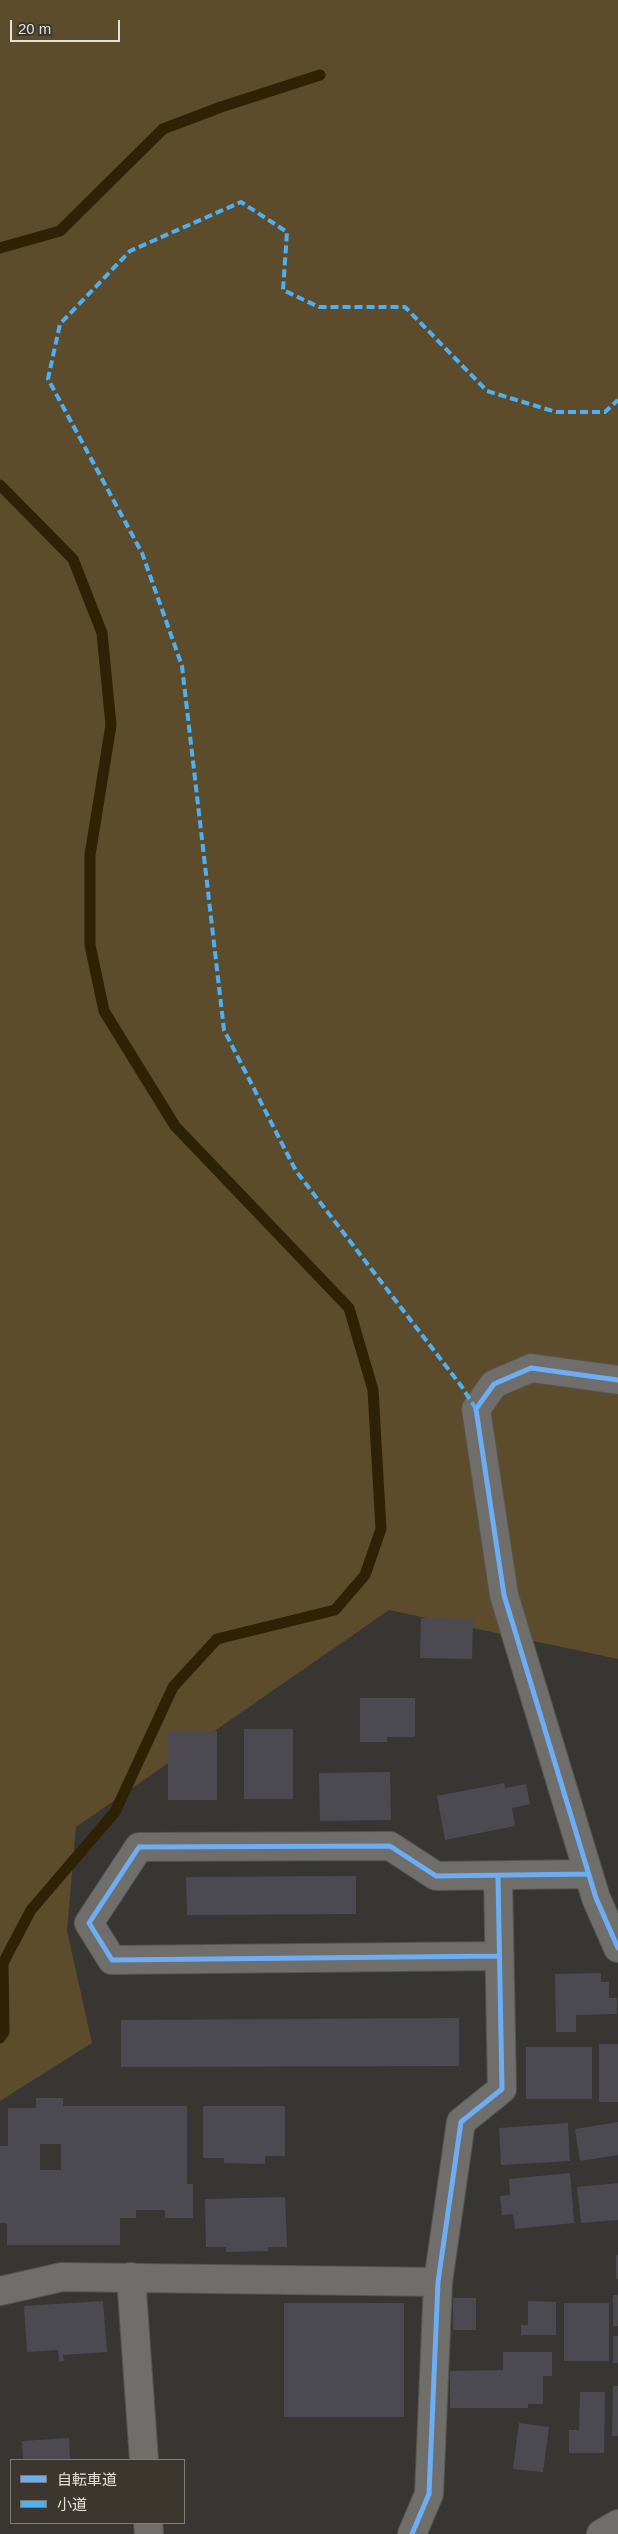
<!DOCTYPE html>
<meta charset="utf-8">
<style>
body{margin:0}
#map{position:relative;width:618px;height:2534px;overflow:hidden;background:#383632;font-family:Arial,"Noto Sans JP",sans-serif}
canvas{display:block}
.legend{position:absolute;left:10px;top:2459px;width:175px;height:65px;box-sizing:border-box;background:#3b372f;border:1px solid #7f7b74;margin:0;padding:6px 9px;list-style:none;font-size:15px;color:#e4e1dc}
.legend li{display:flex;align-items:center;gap:10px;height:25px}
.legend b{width:25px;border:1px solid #7f7b74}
.scale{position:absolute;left:10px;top:20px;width:110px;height:22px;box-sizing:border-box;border:2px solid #e4e1dc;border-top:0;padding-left:6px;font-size:15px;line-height:18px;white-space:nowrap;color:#e4e1dc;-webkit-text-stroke:4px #3b372f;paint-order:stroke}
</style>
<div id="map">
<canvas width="618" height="2534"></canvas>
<ul class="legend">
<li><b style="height:6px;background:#6dadf4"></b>自転車道</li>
<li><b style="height:6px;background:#4cb0f7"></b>小道</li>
</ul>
<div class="scale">20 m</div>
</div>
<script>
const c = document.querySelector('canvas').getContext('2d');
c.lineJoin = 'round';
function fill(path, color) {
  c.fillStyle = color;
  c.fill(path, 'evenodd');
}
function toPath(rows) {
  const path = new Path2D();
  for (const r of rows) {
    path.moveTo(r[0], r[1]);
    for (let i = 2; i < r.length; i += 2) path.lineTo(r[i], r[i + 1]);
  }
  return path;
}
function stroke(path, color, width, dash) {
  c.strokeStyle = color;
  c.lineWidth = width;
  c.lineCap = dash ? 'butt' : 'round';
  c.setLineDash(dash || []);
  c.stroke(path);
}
fill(toPath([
 [0,0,618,0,618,1659,389,1610,76,1827,67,1931,92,2043,0,2101]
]), '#5d4c2c');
stroke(toPath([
 [0,248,60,231,163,129,221,107,320,75],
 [0,485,73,559,102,633,111,725,90,855,90,945,104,1011,175,1126,349,1308,373,1390,381,1529,365,1575,335,1610,217,1639,173,1687,115,1812,31,1910,3,1963,4,2032,0,2038]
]), '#2e2105', 11);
fill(toPath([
 [421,1618,473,1619,472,1659,420,1658],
 [360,1698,415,1698,415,1737,387,1737,387,1742,360,1742],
 [244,1729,293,1729,293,1799,244,1799],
 [168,1731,217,1731,217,1800,168,1800],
 [390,1772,391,1820,320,1821,319,1773],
 [504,1783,505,1788,526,1784,530,1804,512,1808,515,1826,445,1840,437,1796],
 [356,1876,356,1914,187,1915,186,1877],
 [601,1973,601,1982,609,1982,609,1998,617,1998,617,2014,576,2015,576,2032,556,2032,555,1974],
 [459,2018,459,2066,121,2067,121,2020],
 [599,2044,618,2044,618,2102,599,2102],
 [526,2047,592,2047,592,2099,526,2099],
 [36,2098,63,2098,63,2106,187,2106,187,2184,193,2184,193,2218,165,2218,165,2210,136,2210,136,2218,120,2218,120,2245,7,2245,7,2223,0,2223,0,2146,8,2146,8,2108,36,2108],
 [40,2144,61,2144,61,2170,40,2170],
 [203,2106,285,2106,285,2156,265,2156,265,2164,224,2163,224,2158,203,2158],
 [618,2122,618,2155,580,2161,575,2129],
 [568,2123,570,2161,501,2165,499,2128],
 [570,2173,574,2223,515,2229,513,2214,502,2215,500,2196,510,2195,509,2179],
 [618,2183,618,2220,581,2223,577,2187],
 [285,2197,287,2247,268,2247,268,2251,226,2252,226,2247,206,2247,205,2199],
 [616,2255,618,2255,618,2279,616,2279],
 [613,2295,618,2295,618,2326,613,2326],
 [453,2298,476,2298,476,2330,453,2330],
 [103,2301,107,2352,63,2355,64,2361,59,2362,58,2350,27,2352,24,2306],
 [528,2301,556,2302,556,2335,521,2335,521,2325,528,2325],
 [284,2303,404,2303,404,2417,284,2417],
 [564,2303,609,2303,609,2361,564,2361],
 [613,2336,618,2336,618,2363,613,2363],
 [503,2352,552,2352,552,2376,543,2376,543,2404,528,2404,528,2408,450,2408,450,2371,503,2370],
 [613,2386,618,2386,618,2436,612,2436],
 [580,2392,605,2392,604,2453,569,2453,569,2430,579,2430],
 [519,2423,549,2427,543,2472,513,2469],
 [69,2438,70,2460,23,2460,22,2441]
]), '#4b4a50');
const minor = toPath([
 [618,1380,531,1368,494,1384,476,1409,504,1595,596,1898,618,1948],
 [499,1956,112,1960,89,1923,139,1847,390,1846,436,1876,588,1874],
 [131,2277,144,2460],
 [0,2291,62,2277,438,2282],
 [148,2523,149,2534],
 [412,2534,429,2494,438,2282,461,2122,502,2089,498,1876],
 [601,2534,618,2524]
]);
stroke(minor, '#575451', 30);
stroke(minor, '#6f6e6b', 28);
stroke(toPath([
 [476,1409,462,1387,296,1171,224,1030,182,666,142,553,48,379,60,324,130,251,241,202,287,232,283,290,319,307,405,307,487,391,556,412,605,412,618,400]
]), '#4cb0f7', 4, [8, 4]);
stroke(toPath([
 [618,1380,531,1368,494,1384,476,1409,504,1595,596,1898,618,1948],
 [499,1956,112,1960,89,1923,139,1847,390,1846,436,1876,588,1874],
 [412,2534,429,2494,438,2282,461,2122,502,2089,498,1876]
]), '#6dadf4', 5);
</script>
